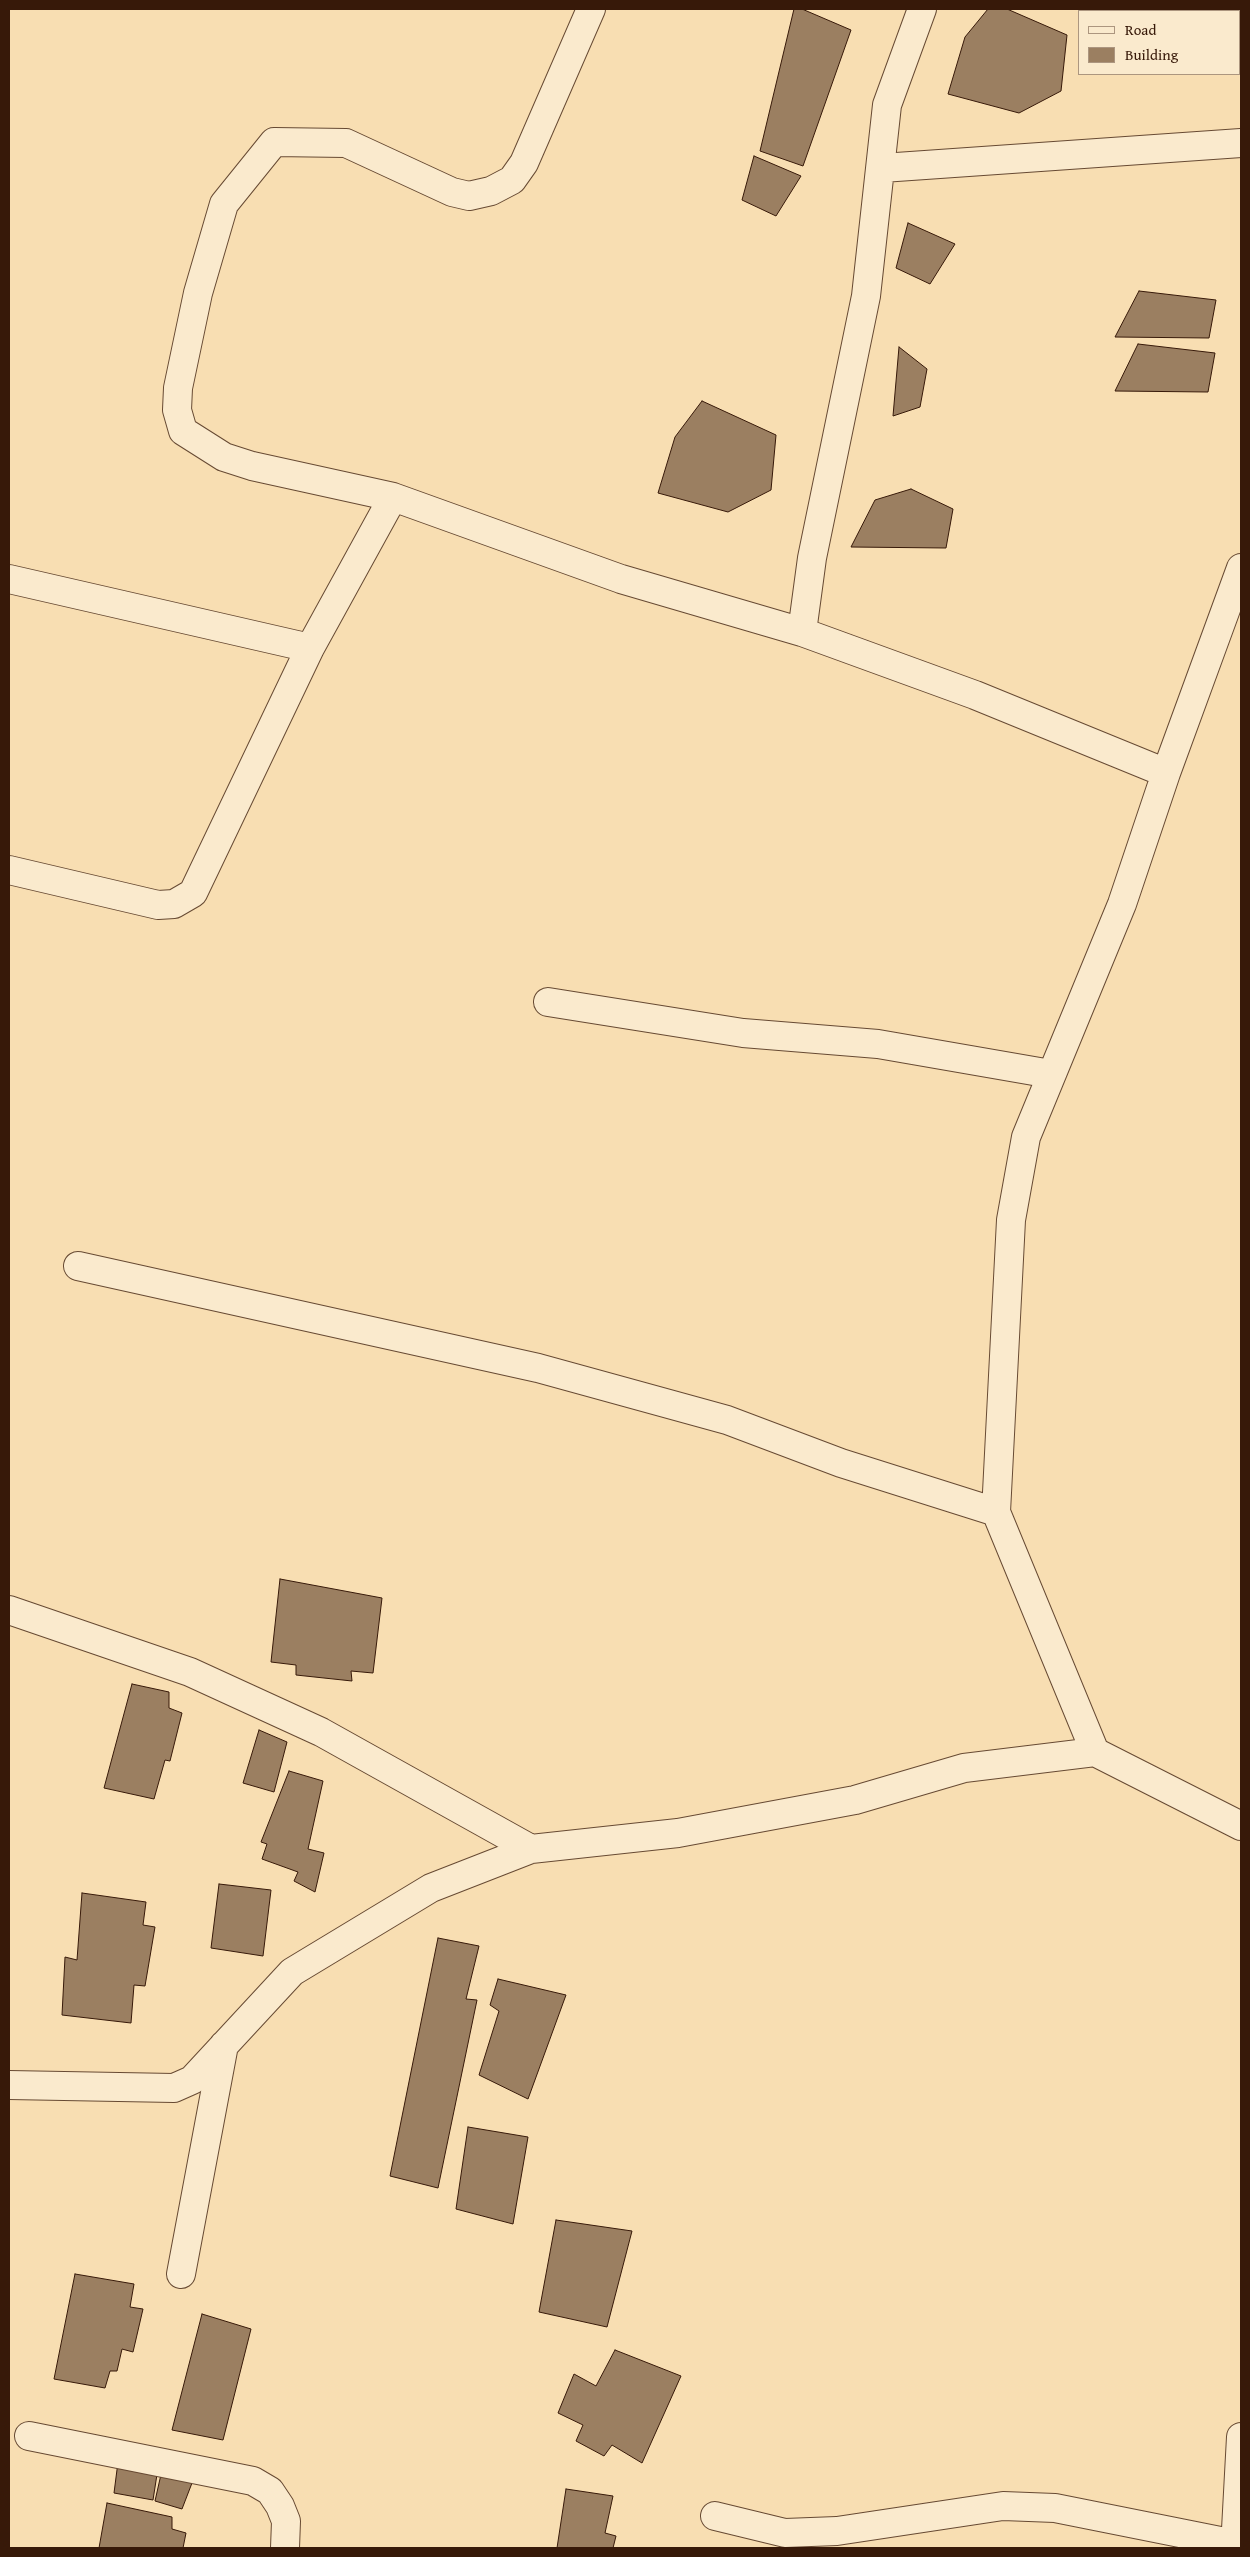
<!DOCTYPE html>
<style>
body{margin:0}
#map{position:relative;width:1250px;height:2557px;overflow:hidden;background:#f8deb2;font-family:"Gentium Book Plus",serif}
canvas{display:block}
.frame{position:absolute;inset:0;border:10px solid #371909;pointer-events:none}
.legend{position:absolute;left:1078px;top:10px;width:162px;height:65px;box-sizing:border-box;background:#faeacd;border:1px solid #ac967f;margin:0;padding:6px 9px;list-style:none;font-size:15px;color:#371909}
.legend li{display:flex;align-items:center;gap:10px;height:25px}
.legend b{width:25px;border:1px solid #ac967f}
</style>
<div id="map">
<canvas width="1250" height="2557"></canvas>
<div class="frame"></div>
<ul class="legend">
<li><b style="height:6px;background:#faeacd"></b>Road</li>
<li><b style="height:14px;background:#9b7f61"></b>Building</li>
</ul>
</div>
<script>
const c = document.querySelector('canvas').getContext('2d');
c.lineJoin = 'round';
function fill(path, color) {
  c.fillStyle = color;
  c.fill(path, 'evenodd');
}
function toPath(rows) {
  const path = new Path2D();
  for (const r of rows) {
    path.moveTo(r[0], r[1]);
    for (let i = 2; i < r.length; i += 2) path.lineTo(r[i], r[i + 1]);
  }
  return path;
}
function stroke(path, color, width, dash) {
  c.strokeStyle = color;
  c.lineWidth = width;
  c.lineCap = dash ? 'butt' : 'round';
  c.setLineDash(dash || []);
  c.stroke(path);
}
const building = toPath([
 [794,9,802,9,851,30,803,166,760,151,794,9],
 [988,9,1007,9,1067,35,1061,91,1019,113,948,94,965,37,988,9],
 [1173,9,1223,9,1222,11,1177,11,1173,9],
 [754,156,801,176,776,216,742,200,754,156],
 [908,223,955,244,930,284,896,268,908,223],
 [1139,291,1216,300,1209,338,1115,337,1139,291],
 [1138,344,1215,353,1208,392,1115,391,1138,344],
 [899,347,927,369,920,407,893,416,899,347],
 [702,401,776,435,771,490,728,512,658,493,675,437,702,401],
 [911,489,953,509,946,548,851,547,875,500,911,489],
 [280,1579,382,1598,373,1673,351,1671,352,1681,296,1675,296,1665,271,1662,280,1579],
 [132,1684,169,1692,169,1708,182,1713,170,1761,165,1760,154,1799,104,1788,132,1684],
 [259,1730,287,1742,274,1792,243,1783,259,1730],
 [289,1771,323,1781,308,1849,324,1853,315,1892,294,1881,298,1872,262,1859,267,1844,261,1842,289,1771],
 [219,1884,271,1890,263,1956,211,1948,219,1884],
 [82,1893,146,1902,143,1925,155,1927,145,1986,134,1985,131,2023,62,2015,65,1957,77,1960,82,1893],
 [438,1938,479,1946,466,1999,477,2000,438,2188,390,2176,438,1938],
 [498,1979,566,1995,528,2099,479,2075,499,2011,490,2005,498,1979],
 [468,2127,528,2137,513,2224,456,2209,468,2127],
 [556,2220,632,2231,607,2327,539,2312,556,2220],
 [75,2274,134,2284,130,2307,143,2309,133,2352,122,2349,117,2371,110,2371,105,2388,54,2379,75,2274],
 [202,2314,251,2329,223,2440,172,2430,202,2314],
 [615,2350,681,2376,642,2463,612,2445,604,2456,576,2441,583,2425,558,2413,574,2374,596,2386,615,2350],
 [118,2462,158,2468,153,2500,114,2493,118,2462],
 [162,2470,192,2483,182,2509,155,2501,162,2470],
 [566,2489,613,2496,605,2533,616,2536,613,2548,557,2548,566,2489],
 [107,2503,172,2517,172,2529,186,2533,183,2548,99,2548,107,2503]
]);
fill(building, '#9b7f61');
stroke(building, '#371909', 1);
const minor = toPath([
 [591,9,524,163,512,180,491,191,469,196,452,192,346,143,274,142,224,204,198,293,178,388,177,410,183,431,224,457,252,466,393,497,621,579,802,632,975,695,1166,773,1241,568],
 [882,168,1241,143],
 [9,579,310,648],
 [802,632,812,558,866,296,887,105,922,9],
 [9,870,158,905,174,904,193,893,310,648,393,497],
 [548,1002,743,1033,878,1044,1051,1074],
 [78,1266,538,1368,727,1420,841,1463,996,1512],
 [9,1610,190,1672,321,1732,531,1849],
 [1095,1752,996,1512,1011,1220,1026,1137,1122,904,1166,773],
 [9,2085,174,2088,192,2080,292,1972,431,1888,531,1849,678,1833,855,1800,964,1768,1095,1752,1241,1826],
 [181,2274,224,2045],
 [29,2436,253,2481,270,2491,280,2506,286,2521,285,2548],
 [715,2516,785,2533,837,2531,1003,2506,1055,2508,1235,2544],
 [1235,2548,1241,2437]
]);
stroke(minor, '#674a33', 30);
stroke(minor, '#faeacd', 28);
</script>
